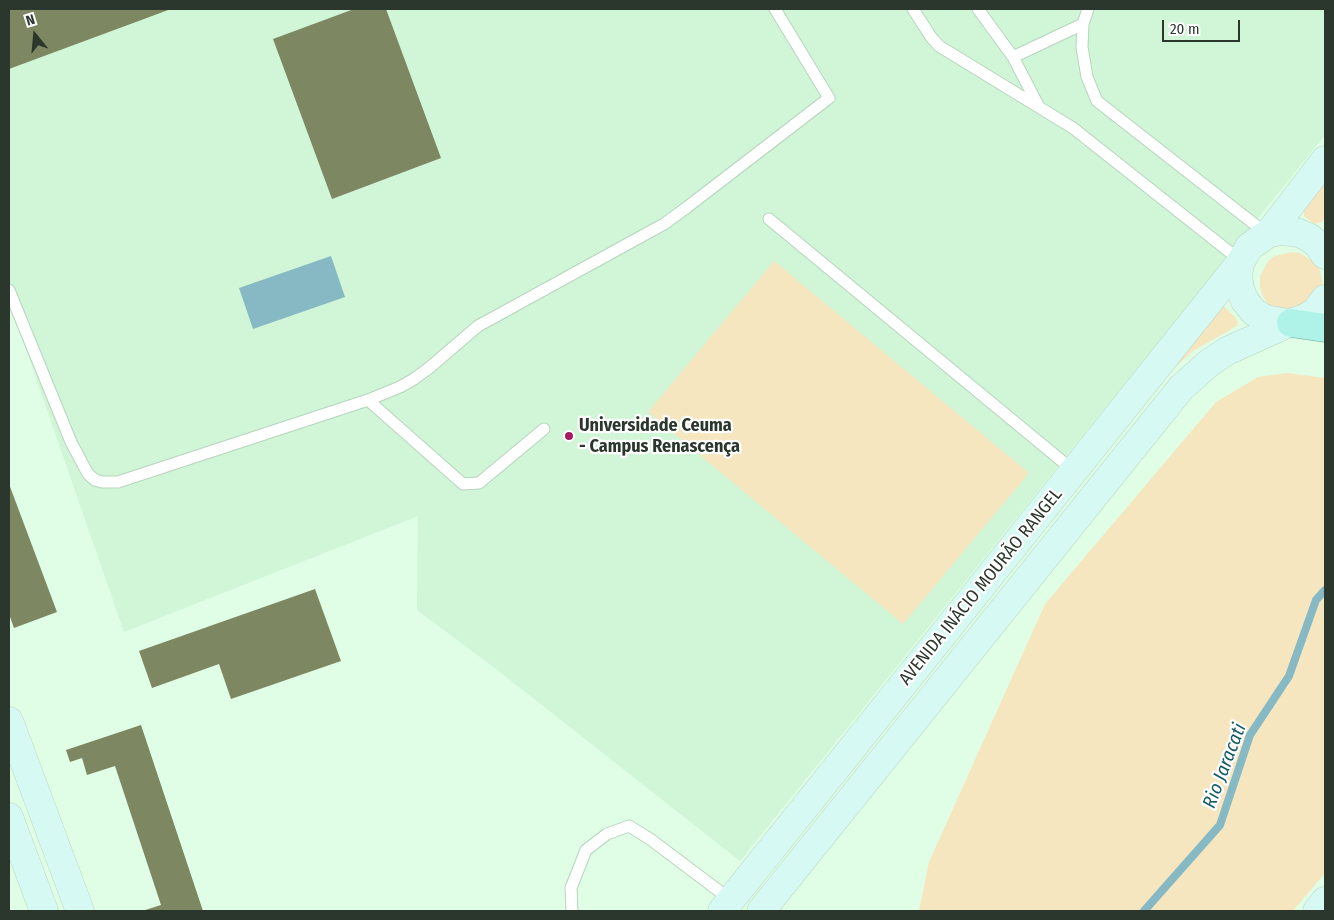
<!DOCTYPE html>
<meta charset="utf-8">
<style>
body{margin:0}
#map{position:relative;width:1334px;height:920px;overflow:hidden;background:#dffee5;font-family:"Fira Sans Condensed",sans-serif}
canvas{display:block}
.frame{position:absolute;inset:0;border:10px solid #2b372d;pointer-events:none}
.north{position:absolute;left:10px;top:10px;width:50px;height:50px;-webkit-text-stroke:4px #fff;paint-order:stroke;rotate:343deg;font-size:14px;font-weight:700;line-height:20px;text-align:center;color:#2b372d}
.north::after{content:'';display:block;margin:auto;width:18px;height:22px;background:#2b372d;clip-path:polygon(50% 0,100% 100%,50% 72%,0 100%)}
.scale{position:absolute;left:1162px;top:20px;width:78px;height:22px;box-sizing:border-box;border:2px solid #2b372d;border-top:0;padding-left:6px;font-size:15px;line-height:18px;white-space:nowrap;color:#2b372d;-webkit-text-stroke:4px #fff;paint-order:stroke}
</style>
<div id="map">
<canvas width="1334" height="920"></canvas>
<div class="frame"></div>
<div class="north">N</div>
<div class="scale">20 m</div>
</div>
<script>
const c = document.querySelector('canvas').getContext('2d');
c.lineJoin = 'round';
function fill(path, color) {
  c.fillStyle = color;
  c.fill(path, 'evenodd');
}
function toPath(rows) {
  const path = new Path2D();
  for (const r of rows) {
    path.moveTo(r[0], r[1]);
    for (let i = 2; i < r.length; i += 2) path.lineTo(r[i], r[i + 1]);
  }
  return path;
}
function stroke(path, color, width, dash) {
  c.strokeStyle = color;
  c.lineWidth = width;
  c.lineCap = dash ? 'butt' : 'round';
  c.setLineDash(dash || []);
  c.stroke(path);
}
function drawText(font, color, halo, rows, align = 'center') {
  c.font = font + ' "Fira Sans Condensed",sans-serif';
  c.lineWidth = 4.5;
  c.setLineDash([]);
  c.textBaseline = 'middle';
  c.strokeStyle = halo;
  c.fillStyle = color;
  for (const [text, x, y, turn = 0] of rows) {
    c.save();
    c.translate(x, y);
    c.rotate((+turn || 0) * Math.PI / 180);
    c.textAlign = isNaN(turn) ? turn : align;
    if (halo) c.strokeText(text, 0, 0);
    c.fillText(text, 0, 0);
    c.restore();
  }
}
fill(toPath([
 [9,9,1325,9,1325,135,740,861,500,672,417,610,418,516,124,632,9,300]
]), '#d0f5d7');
fill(toPath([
 [1325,177,1325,217,1322,222,1314,224,1304,216,1303,206],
 [1291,252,1300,253,1314,262,1320,270,1322,281,1321,291,1309,308,1278,311,1269,305,1263,297,1260,287,1260,276,1268,261,1275,256],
 [774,261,1029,473,903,624,648,412],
 [1222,304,1236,318,1238,322,1237,326,1193,351,1171,371],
 [1287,373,1325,378,1325,873,1293,911,919,911,929,862,1045,604,1216,402,1258,377]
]), '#f5e6c0');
fill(toPath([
 [331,256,345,297,253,329,239,288]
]), '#86b9c3');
stroke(toPath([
 [1144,911,1220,825,1250,735,1289,676,1316,600,1325,590]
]), '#86b9c3', 8);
fill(toPath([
 [9,9,171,9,9,69],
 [354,9,386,9,441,158,332,199,273,39],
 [9,484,57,612,14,628,9,614],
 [315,589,341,661,231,699,219,664,152,688,139,651],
 [141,725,203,911,142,911,161,905,115,766,87,775,82,758,70,762,66,750]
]), '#7d8762');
const lane = toPath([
 [913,9,931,37,939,46,1073,128,1241,261],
 [978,9,1013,57,1039,107],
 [1088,9,1083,24,1082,47,1087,77,1097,101,1267,234],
 [1013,57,1083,24],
 [769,219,1074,471],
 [9,290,71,442,88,474,95,480,102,482,118,482,368,400,400,387,414,379,429,368,478,326,664,224,686,208,829,98,775,9],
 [368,400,463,484,479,483,544,429],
 [572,911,571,888,586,850,607,834,629,826,650,839,731,900]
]);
const secondary = toPath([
 [1269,233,1325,160],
 [1325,255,1318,245,1310,238,1299,233,1283,231,1269,233,1249,247,1240,263,1238,276,1240,289,1245,301,1254,312,1265,319,1289,323,1303,319,1315,312,1325,299],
 [9,721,80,911],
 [9,817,44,911],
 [722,911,1240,263],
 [761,911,1181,388,1209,363,1227,351,1289,323],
 [1317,911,1325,901]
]);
const primary = toPath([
 [1291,323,1325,328]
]);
stroke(lane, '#b7d5bd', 13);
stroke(secondary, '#b7d5bd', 29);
stroke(primary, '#5eac9c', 29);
stroke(lane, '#fff', 11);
stroke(secondary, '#d7f9f3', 28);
stroke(primary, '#aff3e8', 28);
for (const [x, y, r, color] of [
 [569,436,5,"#a61b5f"]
]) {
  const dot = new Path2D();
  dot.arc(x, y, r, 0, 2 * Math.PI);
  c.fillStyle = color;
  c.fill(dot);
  stroke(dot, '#fff', 2);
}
drawText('bold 18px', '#2b372d', '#fff', [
 ["Universidade Ceuma",579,426],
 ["- Campus Renascença",579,447]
], 'left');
drawText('18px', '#2b372d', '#fff', [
 ["AVENIDA INÁCIO MOURÃO RANGEL",981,587,-51]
]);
drawText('italic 19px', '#145a66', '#fff', [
 ["Rio Jaracati",1225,766,-69]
]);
</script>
